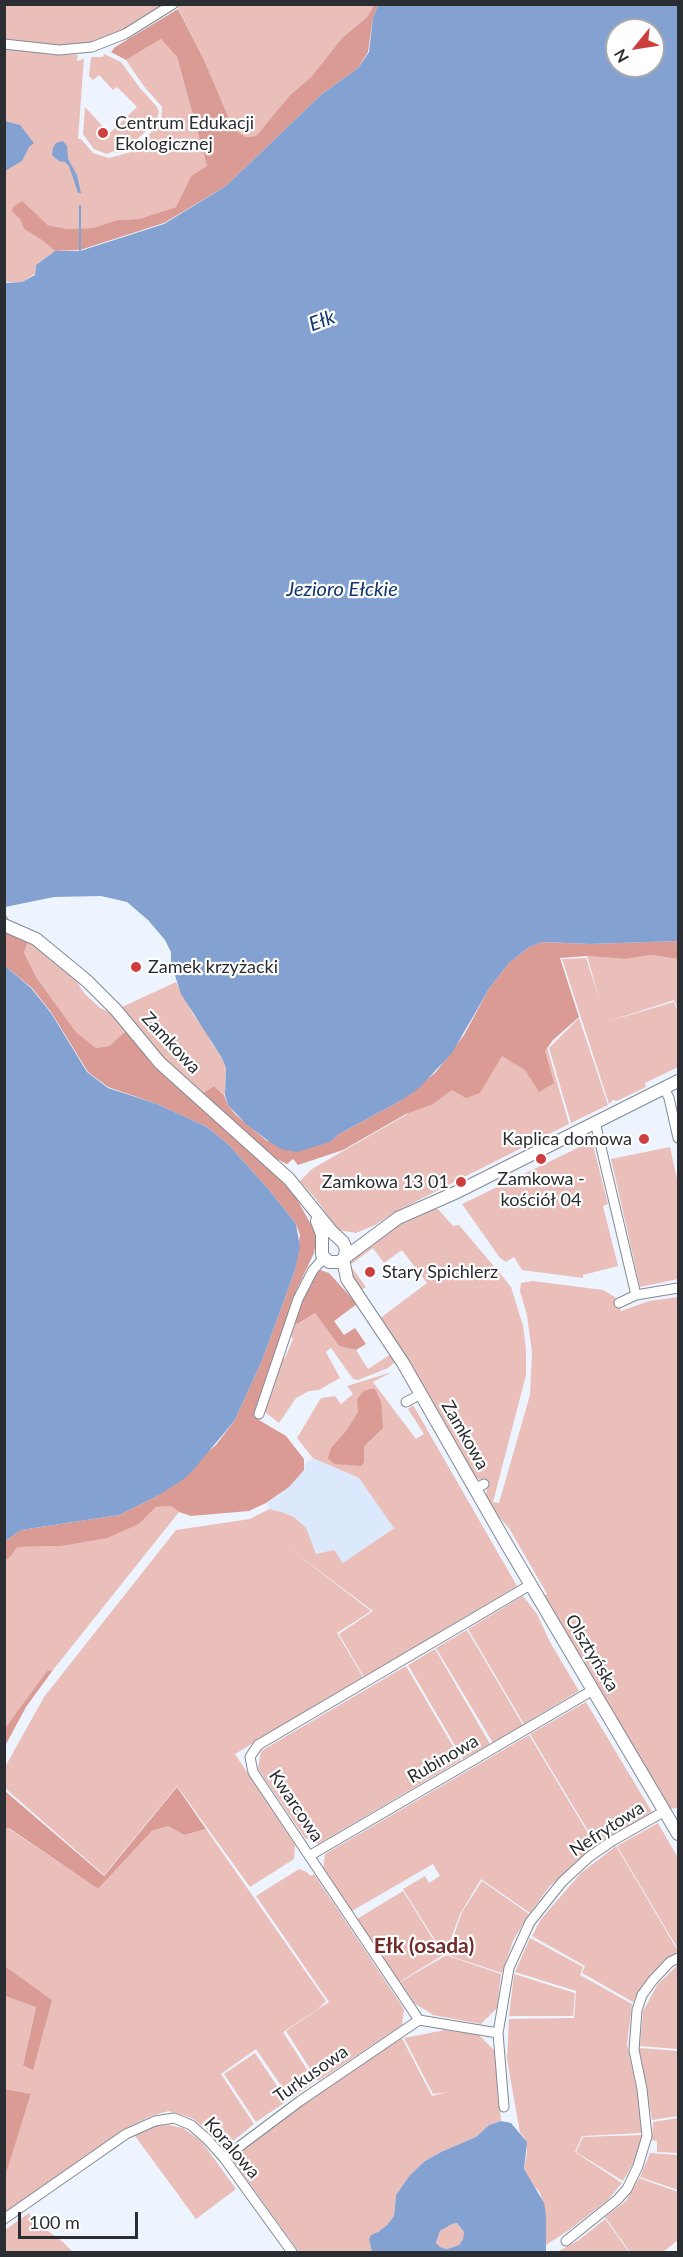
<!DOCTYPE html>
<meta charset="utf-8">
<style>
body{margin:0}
#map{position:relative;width:683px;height:2257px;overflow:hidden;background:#edf4fe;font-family:Lato,sans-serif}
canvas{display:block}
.frame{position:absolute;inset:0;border:6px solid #2a2e33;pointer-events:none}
.north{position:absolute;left:605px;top:18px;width:60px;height:60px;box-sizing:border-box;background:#fff;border:2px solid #aaabad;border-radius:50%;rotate:240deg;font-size:16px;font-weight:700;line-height:24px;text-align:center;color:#2a2e33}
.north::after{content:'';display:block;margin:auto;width:21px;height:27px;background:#cd3e3e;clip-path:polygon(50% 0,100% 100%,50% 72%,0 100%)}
.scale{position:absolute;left:18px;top:2212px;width:120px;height:27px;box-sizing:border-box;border:3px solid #2a2e33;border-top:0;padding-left:8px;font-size:18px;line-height:21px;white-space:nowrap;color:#2a2e33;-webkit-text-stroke:4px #fff;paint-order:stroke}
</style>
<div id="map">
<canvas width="683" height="2257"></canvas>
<div class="frame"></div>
<div class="north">N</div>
<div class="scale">100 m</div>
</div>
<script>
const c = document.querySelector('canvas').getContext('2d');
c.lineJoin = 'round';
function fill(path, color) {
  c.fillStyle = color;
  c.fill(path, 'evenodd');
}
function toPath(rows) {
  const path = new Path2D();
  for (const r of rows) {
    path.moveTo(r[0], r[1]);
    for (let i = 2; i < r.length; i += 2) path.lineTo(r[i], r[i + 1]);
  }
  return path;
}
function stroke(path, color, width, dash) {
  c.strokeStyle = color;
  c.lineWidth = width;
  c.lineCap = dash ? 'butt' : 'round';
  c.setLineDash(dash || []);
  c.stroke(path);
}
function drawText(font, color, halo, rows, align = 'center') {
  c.font = font + ' Lato,sans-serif';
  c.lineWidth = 4.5;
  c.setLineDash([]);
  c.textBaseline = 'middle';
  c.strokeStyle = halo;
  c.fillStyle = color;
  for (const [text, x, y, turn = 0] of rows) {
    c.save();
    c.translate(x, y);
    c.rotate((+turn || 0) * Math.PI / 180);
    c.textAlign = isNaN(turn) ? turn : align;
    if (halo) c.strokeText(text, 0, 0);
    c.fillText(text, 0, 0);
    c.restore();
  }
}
fill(toPath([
 [313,1458,359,1478,394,1527,343,1564,316,1554,281,1512,269,1509,267,1503,278,1496,304,1470,305,1464]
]), '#dce8fc');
fill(toPath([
 [194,4,374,5,367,17,342,38,311,77,290,95,256,136,246,137,239,133,232,125,204,60,177,6],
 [5,5,165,5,123,31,91,43,63,46,5,41],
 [161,39,177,57,207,166,191,176,176,207,139,219,117,220,93,228,67,229,48,225,24,204,12,212,20,219,24,229,43,241,55,251,36,265,35,274,22,282,5,282,5,48,78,55,77,61,84,59,78,139,81,139,93,153,109,158,131,152,140,147,142,142,161,122,162,107,143,85,126,60],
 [104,54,121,62,140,88,157,107,159,112,156,122,134,142,134,145,117,153,114,151,107,154,94,149,83,134,85,107,108,132,111,132,137,107,117,87,113,90,99,75,93,80,89,76,91,57,103,57],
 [28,942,40,949,74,977,84,993,100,1008,113,1014,126,1031,109,1046,96,1048,76,1032,36,977,24,952],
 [651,955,678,959,678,1009,674,1000,606,1022,674,1002,678,1012,678,1067,645,1083,646,1087,629,1095,617,1101,613,1100,609,1104,562,959,586,958,601,1004,587,956,625,959],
 [527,977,569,1124,395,1212,375,1225,356,1233,338,1230,316,1199,300,1181,312,1169,406,1115,475,1064],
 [176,982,194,1016,208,1033,211,1042,222,1058,226,1068,225,1095,214,1086,203,1093,158,1055,122,1007],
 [579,1018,608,1105,571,1123,549,1048],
 [592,1141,608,1204,603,1206,618,1266,583,1275,583,1278,522,1270,514,1257,506,1262,500,1258,462,1204],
 [670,1147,678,1184,678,1279,640,1287,611,1159],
 [434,1209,438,1209,453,1226,459,1225,502,1276,511,1287,523,1326,526,1349,526,1375,493,1502,499,1503,530,1395,532,1353,527,1315,520,1291,521,1283,533,1281,603,1290,615,1297,621,1311,649,1301,678,1297,678,1808,668,1809,542,1598,547,1594,509,1528,498,1516,486,1495,487,1490,481,1480,476,1479,432,1401,379,1319,427,1283,402,1250,384,1263,373,1248,350,1265,366,1287,361,1290,346,1265,347,1261,396,1227],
 [315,1313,339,1346,356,1350,368,1369,391,1354,395,1362,388,1368,358,1380,353,1379,331,1348,326,1352,340,1378,319,1390,309,1391,296,1398,279,1423,265,1412,265,1405,279,1358,285,1358,293,1339,289,1332,292,1321,299,1324],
 [392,1372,373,1382,416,1439,424,1434,408,1409,413,1405,517,1586,364,1677,339,1634,373,1611,281,1542,371,1611,337,1633,363,1677,235,1754,295,1845,294,1859,250,1887,177,1786,104,1875,5,1788,5,1767,44,1697,176,1530,250,1519,269,1509,281,1512,294,1517,306,1528,316,1554,334,1550,343,1563,394,1528,359,1478,313,1458,297,1438,321,1398,335,1396,341,1404,353,1394,347,1386],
 [171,1506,179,1512,53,1670,47,1671,5,1729,5,1561,11,1556,16,1547,61,1546,139,1524,156,1507],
 [523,1596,537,1614,550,1642,579,1691,524,1724,468,1629],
 [467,1630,523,1725,493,1743,436,1648],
 [435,1649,490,1744,463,1759,408,1665],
 [406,1666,461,1760,318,1844,305,1838,258,1769,261,1751],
 [586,1702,652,1812,596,1844,530,1734],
 [529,1735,595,1845,549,1887,530,1913,481,1879,460,1914,445,1955,501,1974,497,2008,481,2024,433,2015,414,2003,400,1982,445,1956,403,1889,425,1876,429,1883,440,1876,433,1864,352,1911,323,1869,325,1854],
 [658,1823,678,1858,678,1949,617,1846],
 [168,1826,184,1835,206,1829,326,2001,318,2009,283,2032,315,2082,290,2099,256,2049,221,2074,254,2124,224,2148,211,2133,192,2118,169,2111,151,2116,124,2129,5,2213,4,2176,31,2095,5,2089,5,1996,36,2006,23,2065,52,2000,5,1966,5,1829,8,1828,98,1889,152,1831],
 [616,1846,678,1951,651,1974,633,2002,582,1973,585,1966,532,1936,541,1919,581,1873],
 [299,1869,307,1872,310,1876,314,1874,404,2009,402,2025,318,2081,286,2031,329,2002,256,1896],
 [482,1881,529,1914,513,1941,502,1973,447,1955,462,1912],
 [403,1891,443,1955,399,1982,357,1919],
 [530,1938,583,1967,580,1975,632,2004,627,2044,637,2091,642,2133,582,2136,575,2152,622,2183,608,2200,569,2230,546,2245,546,2215,540,2193,525,2175,524,2169,527,2152,524,2137,520,2133,507,2059,509,2019,574,2018,576,1991,515,1972],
 [678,1965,678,2049,640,2046,643,2011,658,1984],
 [514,1974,575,1993,573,2016,509,2016],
 [445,2030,479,2035,494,2050,501,2121,489,2125,476,2137,441,2152,425,2161,410,2175,396,2195,394,2216,387,2225,369,2239,372,2252,299,2252,231,2158,303,2105,402,2038,432,2096,448,2092,433,2094,404,2038],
 [639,2048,678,2051,678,2116,652,2120],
 [255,2053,287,2101,256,2122,224,2074],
 [678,2118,678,2153,657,2152,657,2141,652,2140,653,2122],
 [169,2125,183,2128,202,2142,236,2189,196,2219,135,2136,155,2126],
 [642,2135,635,2160,623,2181,576,2152,583,2137],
 [650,2153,678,2155,678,2190,640,2177],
 [639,2178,678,2192,678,2240,663,2252,630,2252,605,2217,626,2201],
 [29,2213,34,2221,63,2242,73,2252,5,2252,5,2230],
 [605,2219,629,2252,557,2252,579,2240],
 [457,2223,464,2232,463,2239,459,2245,447,2249,440,2247,436,2244,440,2231,452,2224]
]), '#eabeb9');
fill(toPath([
 [374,5,378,5,373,18,368,52,358,68,322,94,226,186,164,223,80,250,55,251,43,241,24,229,20,219,12,212,13,207,22,201,48,225,67,229,93,228,117,220,139,219,176,207,191,176,207,166,177,57,161,39,126,60,111,52,115,47,178,9,204,60,232,125,239,133,246,137,256,136,290,95,311,77,342,38,367,17],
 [4,912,20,937,28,942,24,952,36,977,76,1032,96,1048,109,1046,126,1031,152,1064,277,1176,295,1196,317,1235,314,1253,296,1291,256,1412,259,1420,286,1436,304,1459,304,1470,289,1487,266,1503,249,1511,191,1516,179,1512,171,1506,156,1507,139,1524,107,1538,61,1546,17,1547,11,1556,5,1561,5,1541,21,1530,119,1515,157,1496,216,1445,235,1420,263,1358,295,1270,300,1235,296,1224,270,1191,228,1144,207,1127,157,1104,108,1087,88,1072,51,1012,32,988,5,966],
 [678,941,678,959,651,955,625,959,587,956,560,958,579,1017,553,1040,545,1051,554,1083,539,1092,525,1070,502,1056,480,1093,466,1098,452,1090,433,1104,406,1114,343,1150,298,1165,293,1159,287,1164,275,1158,203,1093,214,1086,224,1095,228,1105,236,1115,267,1141,330,1142,339,1134,400,1101,436,1072,464,1035,490,987,509,963,529,947,543,942,590,944],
 [320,1270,329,1273,357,1304,334,1321,344,1335,355,1328,366,1344,356,1350,339,1346,315,1313,298,1324,292,1321,310,1282],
 [370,1389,375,1389,381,1402,383,1428,364,1446,364,1462,361,1466,334,1464,328,1458,331,1448,347,1430,358,1412,357,1399,364,1391],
 [53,1670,26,1707,5,1746,6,1727,47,1671],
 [177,1787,206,1829,184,1835,168,1826,152,1831,98,1889,9,1828,5,1829,5,1791,104,1876],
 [5,1966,52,2000,33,2070,23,2065,36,2007,5,1996],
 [4,2089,31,2094,5,2176,4,2176]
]), '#db9b95');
fill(toPath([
 [378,5,678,5,678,941,590,944,543,942,529,947,509,963,490,987,452,1053,419,1088,400,1101,339,1134,330,1142,297,1152,281,1149,267,1140,246,1124,228,1105,225,1095,226,1068,222,1058,181,994,171,963,171,952,165,940,148,920,127,902,101,896,54,897,5,907,5,283,22,282,35,275,36,265,55,251,80,251,164,224,226,186,322,94,358,68,369,52,373,18],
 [617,30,653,30,653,66,617,66],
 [5,121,20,125,34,143,29,147,22,161,5,171],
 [63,141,67,146,68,159,77,175,81,193,78,193,69,166,65,162,59,161,52,155,53,148,56,143],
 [5,966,31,988,51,1013,87,1072,108,1088,157,1104,207,1127,228,1144,270,1191,296,1224,300,1247,295,1270,263,1358,235,1420,194,1469,184,1479,157,1496,119,1515,21,1530,5,1541],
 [501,2121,511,2123,527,2142,524,2169,544,2203,546,2215,546,2252,372,2252,369,2239,371,2235,378,2232,387,2225,394,2216,396,2195,410,2175,425,2161,441,2152,476,2137,489,2125],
 [457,2223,464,2232,463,2239,459,2245,447,2249,440,2247,436,2243,440,2231,452,2224]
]), '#83a1d1');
stroke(toPath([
 [80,206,80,250]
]), '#83a1d1', 2);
const minor = toPath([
 [4,44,59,50,92,47,125,34,173,4],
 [664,1088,669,1098,678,1138],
 [595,1122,636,1295],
 [619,1303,636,1295,678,1288],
 [406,1402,421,1394],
 [259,1414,298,1299,313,1270,324,1258],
 [475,1489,484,1484],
 [309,1856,593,1690],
 [498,2033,419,2020,253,1772,250,1757,258,1745,530,1585],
 [504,2107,498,2033,509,1968,530,1922,562,1882,589,1857,612,1841,665,1811],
 [224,2158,300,2101,419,2020],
 [4,2219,126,2134,155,2121,174,2118,191,2125,207,2139,224,2158,292,2252],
 [566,2241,617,2200,627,2189,638,2166,647,2136,642,2089,634,2050,637,2010,642,1995,653,1980,670,1962,678,1958]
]);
const tertiary = toPath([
 [4,925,36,939,87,981,116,1010,160,1063,289,1179,332,1232,343,1242,346,1249,345,1256],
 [317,1221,322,1234,322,1255,329,1262,339,1262,398,1218,457,1192,678,1081],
 [343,1259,347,1279,403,1363,506,1543,678,1834]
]);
stroke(minor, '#838a96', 11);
stroke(tertiary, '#838a96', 14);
stroke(minor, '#fff', 9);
stroke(tertiary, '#fff', 12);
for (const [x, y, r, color] of [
 [103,133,6,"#cd3e3e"],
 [136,967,6,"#cd3e3e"],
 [644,1139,6,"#cd3e3e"],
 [541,1159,6,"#cd3e3e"],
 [461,1182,6,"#cd3e3e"],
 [370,1272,6,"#cd3e3e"]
]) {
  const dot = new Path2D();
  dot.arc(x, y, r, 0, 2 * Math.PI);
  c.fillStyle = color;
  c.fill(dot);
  stroke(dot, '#fff', 2);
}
drawText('18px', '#2a2e33', '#fff', [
 ["Centrum Edukacji",115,123],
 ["Ekologicznej",115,144],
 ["Zamek krzyżacki",148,967],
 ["Kaplica domowa",632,1139,"right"],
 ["Zamkowa -",541,1179,"center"],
 ["kościół 04",541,1200,"center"],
 ["Zamkowa 13 01",449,1182,"right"],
 ["Stary Spichlerz",382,1272]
], 'left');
drawText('18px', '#2a2e33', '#fff', [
 ["Zamkowa",171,1043,47],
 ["Zamkowa",465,1435,60],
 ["Olsztyńska",592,1653,59],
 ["Rubinowa",443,1759,-30],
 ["Kwarcowa",296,1806,56],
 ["Nefrytowa",607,1829,-33],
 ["Turkusowa",311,2074,-35],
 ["Koralowa",232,2148,49]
]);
drawText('italic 20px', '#11366f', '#fff', [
 ["Ełk",322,321,-20],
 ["Jezioro Ełckie",342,590]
]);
drawText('bold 21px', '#712b28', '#fff', [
 ["Ełk (osada)",424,1946]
]);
</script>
